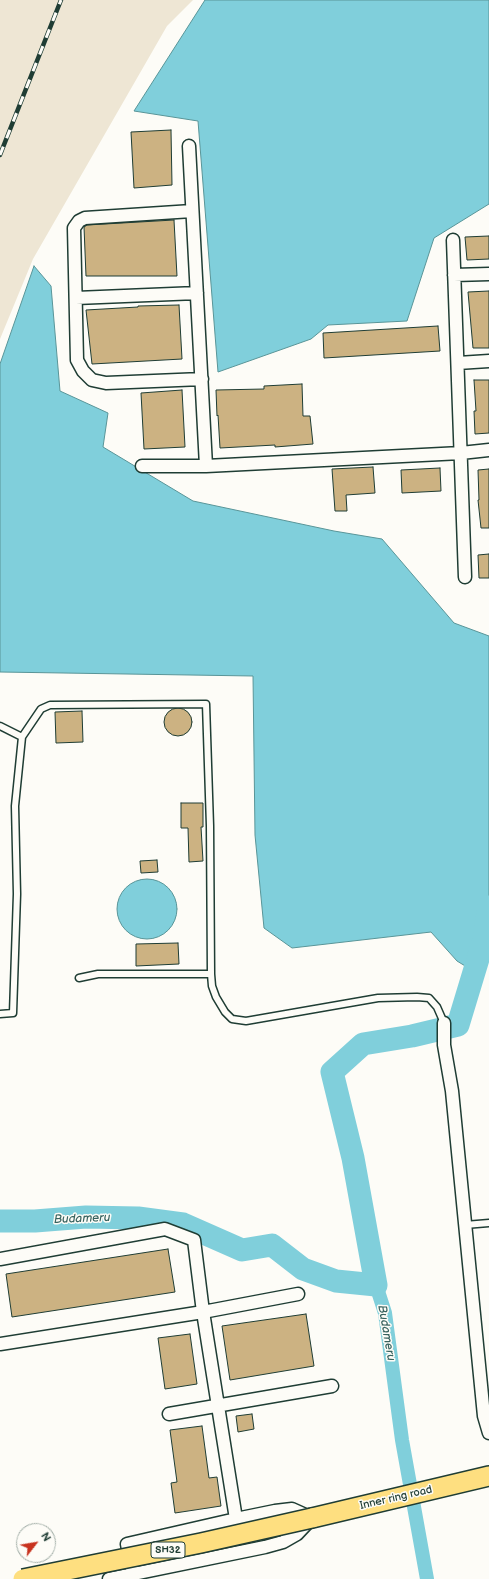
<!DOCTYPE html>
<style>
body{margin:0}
#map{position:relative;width:489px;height:1579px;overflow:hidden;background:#fdfcf7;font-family:"Balsamiq Sans",sans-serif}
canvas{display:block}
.north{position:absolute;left:16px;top:1523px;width:40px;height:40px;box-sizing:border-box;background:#fdfcf7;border:1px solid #a4b0a9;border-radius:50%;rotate:59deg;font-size:11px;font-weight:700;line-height:16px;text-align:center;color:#1f3d34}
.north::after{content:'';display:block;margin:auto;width:14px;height:18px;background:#c8321e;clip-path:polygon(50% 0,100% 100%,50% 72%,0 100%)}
</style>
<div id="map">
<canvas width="489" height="1579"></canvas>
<div class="north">N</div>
</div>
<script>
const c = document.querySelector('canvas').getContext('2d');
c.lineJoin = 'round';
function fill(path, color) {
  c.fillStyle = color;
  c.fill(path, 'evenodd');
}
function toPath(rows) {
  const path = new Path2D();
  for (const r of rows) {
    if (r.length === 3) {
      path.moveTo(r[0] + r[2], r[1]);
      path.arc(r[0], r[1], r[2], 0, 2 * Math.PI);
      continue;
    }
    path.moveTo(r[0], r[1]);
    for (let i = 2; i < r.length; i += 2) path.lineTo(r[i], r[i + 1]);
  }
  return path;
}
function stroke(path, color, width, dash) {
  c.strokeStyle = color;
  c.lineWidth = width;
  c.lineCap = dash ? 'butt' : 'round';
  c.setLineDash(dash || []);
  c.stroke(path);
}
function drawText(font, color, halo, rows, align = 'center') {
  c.font = font + ' "Balsamiq Sans",sans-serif';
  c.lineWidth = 3;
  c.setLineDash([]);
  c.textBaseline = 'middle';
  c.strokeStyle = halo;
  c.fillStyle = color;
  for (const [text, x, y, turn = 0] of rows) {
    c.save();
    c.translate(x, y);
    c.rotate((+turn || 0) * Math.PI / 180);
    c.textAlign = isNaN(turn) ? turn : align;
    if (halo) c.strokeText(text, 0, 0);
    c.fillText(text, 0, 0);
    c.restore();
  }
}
fill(toPath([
 [0,0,193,0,167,26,33,259,0,339]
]), '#eee6d4');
const water = toPath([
 [205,0,489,0,489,204,434,238,407,321,328,325,311,339,218,372,198,121,134,111,205,0],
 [34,266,51,286,60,391,108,413,103,447,193,501,334,531,382,539,454,623,489,636,489,908,475,972,457,961,431,932,292,948,264,928,255,835,253,676,0,672,0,364,34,266],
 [147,909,30]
]);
fill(water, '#80cfdb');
stroke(water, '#599598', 1);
stroke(toPath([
 [376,1285,385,1313,402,1440,427,1579]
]), '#80cfdb', 14);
stroke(toPath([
 [0,1221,35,1221,86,1217,138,1218,183,1224,242,1250,272,1245,303,1269,336,1281,376,1285,353,1158,332,1072,363,1044,412,1036,458,1025,484,939,489,907]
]), '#80cfdb', 23);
const building = toPath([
 [171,130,172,185,134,188,131,132,171,130],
 [174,220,177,276,86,276,84,227,87,225,174,220],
 [489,236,489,259,467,260,465,237,489,236],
 [489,291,489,348,473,348,468,292,489,291],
 [179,305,182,359,92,364,86,310,138,307,138,306,179,305],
 [438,326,440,351,324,358,323,333,438,326],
 [474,380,489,380,489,433,475,434,474,411,476,411,474,380],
 [302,384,303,416,310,416,313,444,275,447,275,445,220,448,218,415,217,416,216,390,264,389,264,386,302,384],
 [182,390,185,447,144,449,141,393,182,390],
 [373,467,375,493,346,495,347,511,335,511,332,469,373,467],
 [440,468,441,491,402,493,401,470,440,468],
 [489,469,489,528,481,528,478,500,479,500,478,470,489,469],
 [489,554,489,578,479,578,478,555,489,554],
 [178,722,14],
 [82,711,83,742,56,743,55,712,82,711],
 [181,803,203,803,203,827,201,827,203,861,189,862,188,828,181,828,181,803],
 [157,860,158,872,141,873,140,861,157,860],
 [178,943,179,964,136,966,136,944,178,943],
 [168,1249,175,1292,12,1317,6,1274,168,1249],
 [306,1314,314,1366,230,1380,222,1326,306,1314],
 [190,1334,197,1384,165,1389,158,1338,190,1334],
 [252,1414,254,1429,238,1432,236,1416,252,1414],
 [202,1426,209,1478,217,1477,221,1506,175,1513,171,1483,177,1482,170,1430,202,1426]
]);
fill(building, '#ccb282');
stroke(building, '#1f3d34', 1);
const service = toPath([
 [0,726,22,737],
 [79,978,98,974,211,974,212,986,216,997,225,1012,232,1019,246,1021,378,998,417,997,429,998,437,1007,444,1023],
 [0,1014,13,1013,17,894,15,806,22,737,41,709,50,705,206,704,210,826,211,974],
 [465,1225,489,1223]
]);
const minor = toPath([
 [189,146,206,466],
 [192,211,85,218,79,221,74,228,77,360,83,371,92,380,106,383,202,379],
 [453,240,465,577],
 [454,275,489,274],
 [76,298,197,293],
 [458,363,489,361],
 [142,466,206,466,461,453,489,450],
 [444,1023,444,1045,452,1091,484,1416,489,1433],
 [0,1259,165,1229,194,1240,203,1312,236,1519,127,1544,134,1579],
 [0,1344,203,1312,298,1294],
 [169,1414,332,1386],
 [109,1579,265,1547,283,1542,297,1534,312,1518,292,1509,275,1511,236,1519]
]);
const primary = toPath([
 [312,1518,489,1476]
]);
stroke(service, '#1f3d34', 9);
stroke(minor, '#1f3d34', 15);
stroke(primary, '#1f3d34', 22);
stroke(service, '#fdfcf7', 6);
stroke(minor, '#fdfcf7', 12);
stroke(primary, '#fedf80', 19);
const rail = toPath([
 [0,155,61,0]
]);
stroke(rail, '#1f3d34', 4.5);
stroke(rail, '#fdfcf7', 3, [9]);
const primaryBridge = toPath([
 [23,1579,201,1543,312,1518]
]);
stroke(primaryBridge, '#1f3d34', 22, []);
stroke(primaryBridge, '#fedf80', 19);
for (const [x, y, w] of [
 [168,1550,34]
]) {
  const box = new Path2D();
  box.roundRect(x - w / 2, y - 8, w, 16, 3);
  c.fillStyle = '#fdfcf7';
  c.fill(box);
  stroke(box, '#1f3d34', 1);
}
drawText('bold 10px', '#1f3d34', null, [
 ["SH32",168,1550]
]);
drawText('11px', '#1f3d34', '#fdfcf7', [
 ["Inner ring road",396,1498,-13]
]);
drawText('italic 12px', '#37625e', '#fdfcf7', [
 ["Budameru",82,1219,-2],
 ["Budameru",386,1333,80]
]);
</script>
